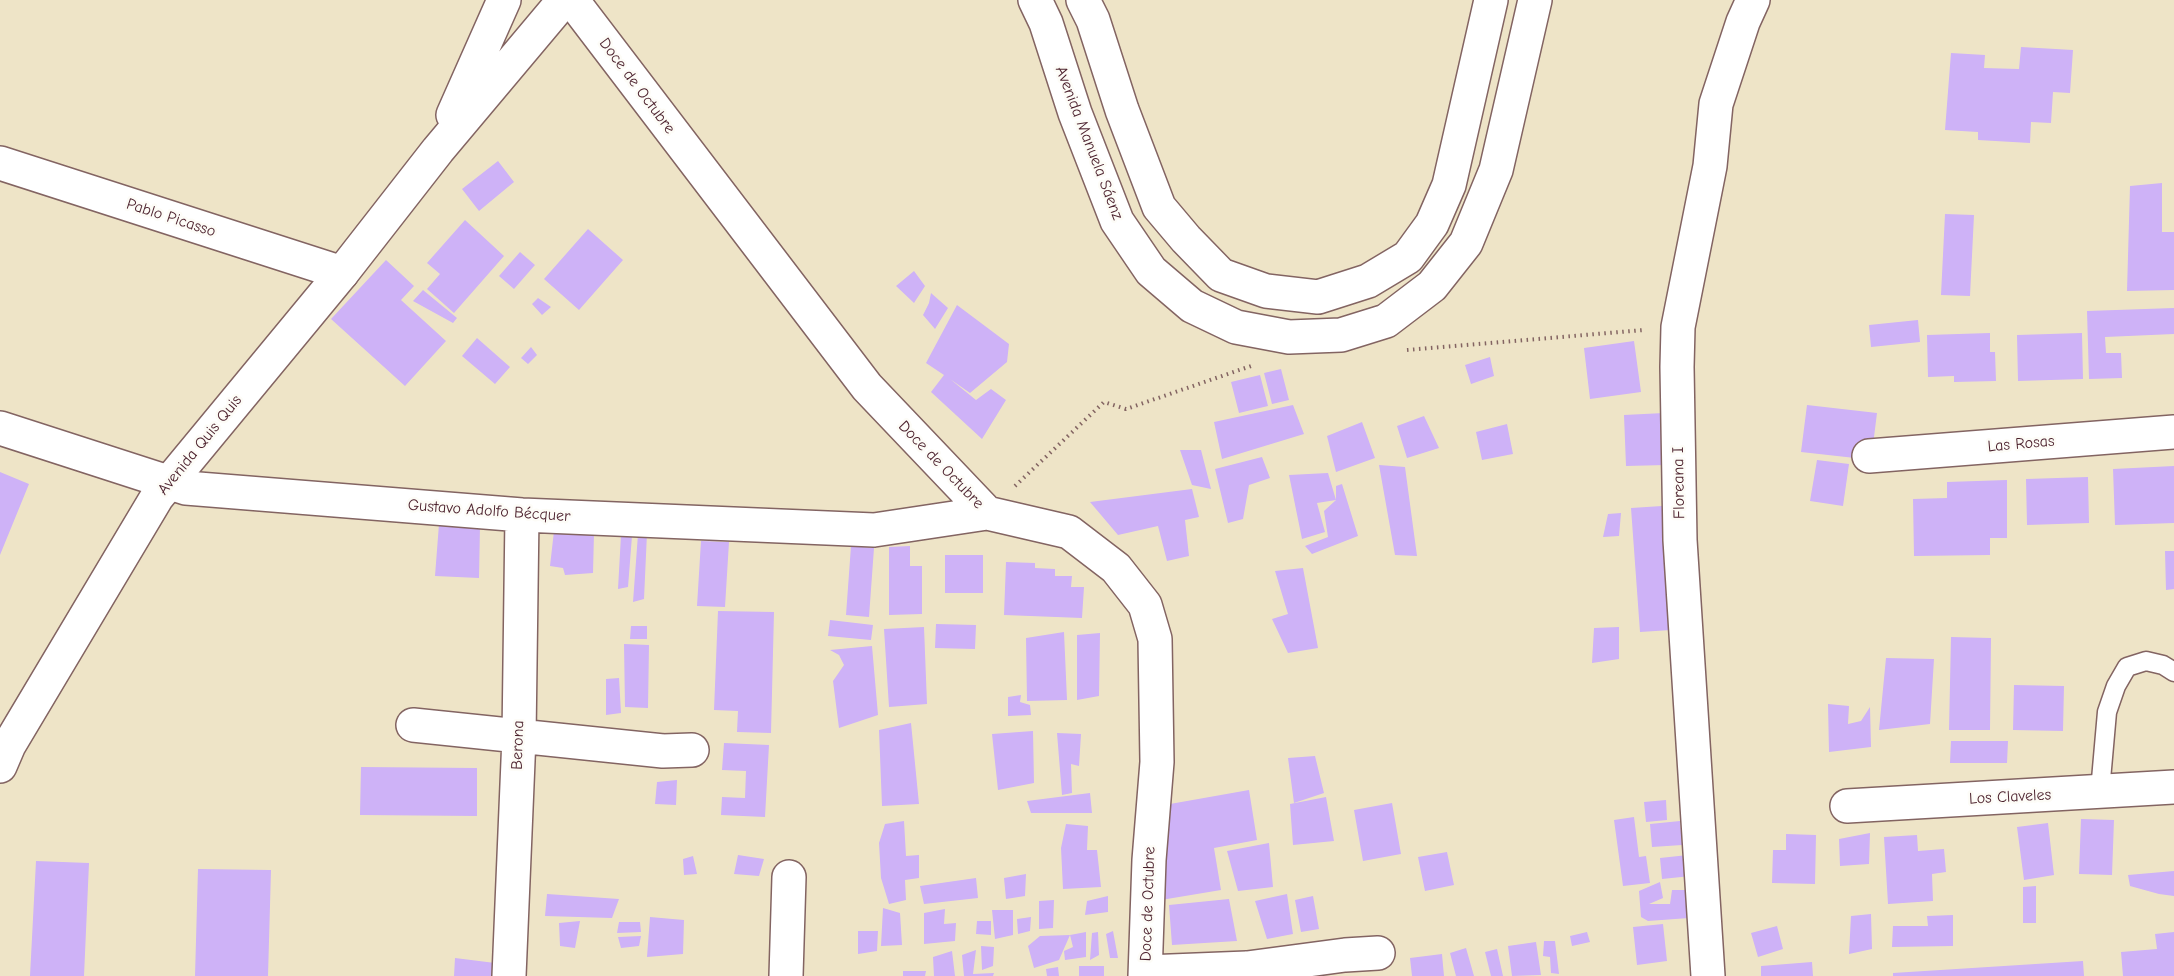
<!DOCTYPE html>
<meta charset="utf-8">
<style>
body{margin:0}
canvas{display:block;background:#eee4c7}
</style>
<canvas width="2174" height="976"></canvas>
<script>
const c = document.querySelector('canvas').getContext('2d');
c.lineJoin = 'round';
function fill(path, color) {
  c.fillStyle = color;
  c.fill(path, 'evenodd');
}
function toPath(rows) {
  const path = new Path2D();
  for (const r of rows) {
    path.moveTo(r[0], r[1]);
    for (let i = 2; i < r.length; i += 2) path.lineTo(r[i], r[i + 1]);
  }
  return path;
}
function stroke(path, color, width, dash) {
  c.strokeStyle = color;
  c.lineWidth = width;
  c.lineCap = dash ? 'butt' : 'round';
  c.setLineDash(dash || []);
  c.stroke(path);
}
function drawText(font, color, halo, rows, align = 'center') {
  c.font = font + ' "Comic Neue",sans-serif';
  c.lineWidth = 5;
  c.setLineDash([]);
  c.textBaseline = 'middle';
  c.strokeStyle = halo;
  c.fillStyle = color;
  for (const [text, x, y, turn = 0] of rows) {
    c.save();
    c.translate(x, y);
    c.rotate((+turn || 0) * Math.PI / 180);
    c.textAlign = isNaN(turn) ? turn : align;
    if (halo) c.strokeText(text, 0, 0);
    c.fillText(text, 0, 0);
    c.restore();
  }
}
fill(toPath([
 [2021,47,2073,50,2070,93,2053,92,2051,123,2031,122,2030,143,1978,140,1978,132,1945,130,1951,53,1985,55,1984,68,2019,69],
 [498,161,514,182,479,211,462,189],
 [2162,183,2162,232,2174,232,2174,290,2127,291,2130,186],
 [1945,214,1974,215,1970,296,1941,295],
 [465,220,504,256,454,313,427,289,440,274,427,263],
 [588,229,623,260,579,310,544,279],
 [520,252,535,265,514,289,499,276],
 [386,260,414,286,401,300,446,341,405,386,331,319],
 [914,271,925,286,914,303,896,286],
 [423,290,457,318,453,323,413,301],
 [931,293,948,308,935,329,923,315,929,303],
 [538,298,551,307,542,315,532,304],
 [957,305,1009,344,1007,362,970,393,950,379,976,400,991,389,1006,400,982,439,931,392,944,375,926,363],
 [2174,308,2174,334,2105,337,2106,353,2121,353,2122,378,2089,379,2087,311],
 [1918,320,1920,342,1871,347,1869,325],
 [1990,333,1990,352,1995,352,1996,381,1954,382,1954,376,1928,377,1927,335],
 [2082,333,2083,379,2018,381,2017,335],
 [477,338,510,367,495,384,462,356],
 [1634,341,1641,392,1590,399,1584,348],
 [531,347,537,355,528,364,521,358],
 [1490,357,1494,376,1471,384,1465,365],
 [1281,369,1289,400,1272,404,1264,373],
 [1260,375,1268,406,1239,413,1231,382],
 [1293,405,1304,434,1222,459,1214,422],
 [1807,405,1877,413,1873,445,1856,443,1855,458,1801,452],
 [1664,413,1666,465,1626,466,1624,415],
 [1424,416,1439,448,1407,458,1397,426],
 [1362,422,1375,458,1336,472,1327,436],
 [1507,424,1513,454,1482,460,1476,432],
 [1180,450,1201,450,1211,489,1192,485],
 [1262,457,1270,478,1249,485,1243,519,1228,523,1215,469],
 [1817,460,1849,464,1843,506,1810,501],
 [1379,465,1405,467,1417,556,1395,555],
 [2174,466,2174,523,2115,525,2113,469],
 [0,472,29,484,0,555],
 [1328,473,1336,500,1317,503,1325,532,1302,539,1289,475],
 [2088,477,2089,523,2027,525,2026,479],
 [2007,480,2007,538,1990,538,1990,555,1914,556,1913,499,1947,498,1947,482],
 [1342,484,1358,536,1312,554,1305,546,1328,537,1324,511,1336,500,1336,486],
 [1192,489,1199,517,1185,520,1189,556,1167,561,1158,526,1118,535,1090,502],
 [1662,506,1671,630,1640,632,1631,508],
 [1621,513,1619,536,1603,537,1608,514],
 [439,524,480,526,479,578,435,576],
 [554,531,594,533,593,573,565,575,563,568,550,566],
 [647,533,644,599,633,602,638,534],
 [621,535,632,536,628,587,618,589],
 [701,541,729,542,725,607,697,606],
 [851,546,874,548,869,617,846,615],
 [910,546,910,566,922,566,922,614,889,615,889,547],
 [2165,551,2174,551,2174,589,2166,590],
 [945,555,983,555,983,593,945,593],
 [1006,562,1035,563,1035,568,1055,569,1055,576,1072,576,1071,587,1084,587,1082,618,1004,615],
 [1303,568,1318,648,1288,653,1272,619,1288,614,1275,571],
 [718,611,774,612,771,733,737,732,738,711,714,710],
 [830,620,873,625,871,640,828,636],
 [936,624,976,625,975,649,935,648],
 [631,626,647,626,647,639,630,639],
 [924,627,927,704,889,707,884,629],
 [1619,627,1619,659,1592,663,1594,628],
 [1064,632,1067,700,1027,701,1026,638],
 [1100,633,1099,696,1077,700,1077,635],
 [1951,637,1991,638,1990,730,1949,730],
 [624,644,649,645,648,708,625,707],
 [872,646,878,715,839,728,833,681,844,665,839,655,830,650],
 [1886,658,1934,659,1930,724,1879,730],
 [619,678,621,713,606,715,606,679],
 [2014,685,2064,686,2063,731,2013,730],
 [1021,695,1020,702,1030,705,1031,715,1008,716,1008,697],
 [1828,704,1849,706,1848,724,1861,721,1870,707,1871,747,1829,752],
 [911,723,919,804,882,806,879,730],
 [1033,731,1034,783,998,790,992,734],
 [1057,733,1081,734,1079,766,1071,764,1072,793,1062,795],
 [1951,741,2008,741,2007,763,1950,763],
 [724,743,769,745,765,817,721,815,722,797,745,798,746,771,722,770],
 [1315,756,1324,793,1294,803,1288,758],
 [361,767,477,768,477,816,360,815],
 [677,780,676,805,655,804,657,782],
 [1249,790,1257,840,1214,848,1221,890,1161,900,1170,804],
 [1090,793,1092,813,1031,813,1027,801],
 [1326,797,1334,841,1293,845,1290,804],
 [1666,800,1667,820,1646,822,1644,802],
 [1392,803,1401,854,1363,861,1354,810],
 [1634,817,1639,857,1646,856,1650,883,1623,886,1614,820],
 [2081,819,2114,820,2112,875,2079,874],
 [904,821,906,856,919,855,919,878,905,880,906,900,889,904,881,878,879,843,885,824],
 [1680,821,1682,845,1652,847,1650,824],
 [2048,823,2054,875,2024,880,2017,827],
 [1066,824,1088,826,1087,850,1097,850,1101,887,1063,889,1061,848],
 [1870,833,1869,864,1840,866,1839,839],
 [1786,834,1816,835,1815,884,1772,883,1773,850,1786,850],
 [1917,835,1918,851,1944,849,1946,872,1932,874,1933,901,1888,904,1884,837],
 [1269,843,1273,887,1238,891,1227,851],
 [1447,852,1454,885,1425,891,1418,857],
 [738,855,764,859,759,876,734,874],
 [1688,855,1691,876,1662,879,1660,858],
 [693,856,697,874,684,875,683,859],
 [36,861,89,863,84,976,30,976],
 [198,869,271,870,268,976,195,976],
 [2174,871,2174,896,2159,894,2130,886,2128,875],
 [1026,874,1025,896,1006,899,1004,878],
 [976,878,978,898,924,904,920,886],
 [1660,882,1663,898,1649,904,1670,904,1672,890,1686,890,1689,918,1648,921,1641,917,1639,891],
 [2036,886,2036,923,2023,923,2023,887],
 [547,894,619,899,612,918,545,916],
 [1287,894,1293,934,1267,939,1255,901],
 [1108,896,1108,912,1085,915,1087,901],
 [1313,896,1319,929,1301,932,1295,900],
 [1229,899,1237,941,1172,945,1169,905],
 [1054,900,1053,928,1039,929,1039,901],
 [883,908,900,913,902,945,881,946],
 [945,909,944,924,956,923,955,941,924,944,924,913],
 [992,910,1013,910,1013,935,995,939],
 [1871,914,1872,949,1849,954,1851,916],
 [1953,915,1953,946,1892,947,1893,926,1928,926,1927,916],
 [650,917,684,920,683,954,647,957],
 [1031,917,1030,931,1018,934,1017,919],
 [580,921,575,948,560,946,559,923],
 [977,921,991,921,991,935,976,934],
 [619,922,640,922,641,932,617,933],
 [1663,924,1667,961,1637,965,1633,927],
 [1777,926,1783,949,1758,957,1751,933],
 [858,931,878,931,877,951,858,954],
 [1113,931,1118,958,1110,958,1106,934],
 [1086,932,1086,957,1065,960,1064,951,1073,947,1070,935],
 [1098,932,1099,955,1090,960,1092,933],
 [1587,932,1590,942,1572,946,1570,936],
 [2174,932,2174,976,2123,976,2121,952,2157,949,2155,934],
 [1070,935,1059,960,1034,968,1028,946,1040,936],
 [641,936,639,946,621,948,618,937],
 [1544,941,1555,941,1559,974,1551,973,1550,957,1543,956],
 [1536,942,1541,975,1512,976,1508,946],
 [981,946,994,947,993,966,982,970],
 [1466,948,1474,976,1456,976,1450,953],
 [1497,949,1503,976,1491,976,1485,952],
 [976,950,973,974,994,973,993,976,964,976,962,955],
 [952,951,955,976,934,976,933,957],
 [1442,954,1444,976,1412,976,1410,958],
 [455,958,495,963,495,976,454,976],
 [2083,961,2084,976,1893,976,1893,973],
 [1812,962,1813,976,1761,976,1761,966],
 [1079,966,1104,966,1104,976,1079,976],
 [1058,967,1059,976,1047,976,1046,969],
 [903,971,926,971,925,976,903,976]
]), '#ceb2f7');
const lane = toPath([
 [2100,791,2107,712,2116,686,2127,667,2146,661,2163,665,2174,672]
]);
const street = toPath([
 [572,0,867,387,987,513,1069,532,1116,568,1145,605,1155,639,1157,762,1149,860,1145,976],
 [0,163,342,273],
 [0,428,186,488,522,515,874,530,987,513],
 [1869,456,2174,432],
 [413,725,663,751,692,750],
 [1847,806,2174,787],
 [1146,972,1247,968,1345,955,1378,953],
 [509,976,519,737,522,515],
 [786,976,789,877],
 [1708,976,1680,540,1677,367,1678,327,1710,166,1716,104,1743,22,1753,0]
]);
const primary = toPath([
 [1035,0,1046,23,1075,113,1117,221,1151,271,1192,306,1236,327,1289,337,1341,335,1386,321,1432,286,1466,243,1496,170,1535,0],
 [1083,0,1093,20,1122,110,1159,207,1186,239,1221,275,1266,291,1318,297,1368,281,1408,257,1432,224,1449,185,1491,0],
 [453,115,504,0],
 [0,766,9,745,157,497,342,273,438,150,564,0]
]);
stroke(lane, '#836462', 21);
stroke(street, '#836462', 36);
stroke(primary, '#836462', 36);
stroke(toPath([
 [1407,350,1644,330],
 [1015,486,1104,402,1126,409,1251,366]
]), '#836462', 4, [1.5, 4.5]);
stroke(lane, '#fff', 18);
stroke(street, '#fff', 33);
stroke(primary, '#fff', 33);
drawText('16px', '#4a1f2b', '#fdfcf7', [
 ["Doce de Octubre",637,86,53],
 ["Avenida Manuela Sáenz",1089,143,69],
 ["Pablo Picasso",171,218,18],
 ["Las Rosas",2021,444,-5],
 ["Avenida Quis Quis",200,445,-51],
 ["Doce de Octubre",941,465,46],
 ["Floreana I",1679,483,-91],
 ["Gustavo Adolfo Bécquer",489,511,4],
 ["Berona",518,745,-88],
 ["Los Claveles",2010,797,-3],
 ["Doce de Octubre",1148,904,-88]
]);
</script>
